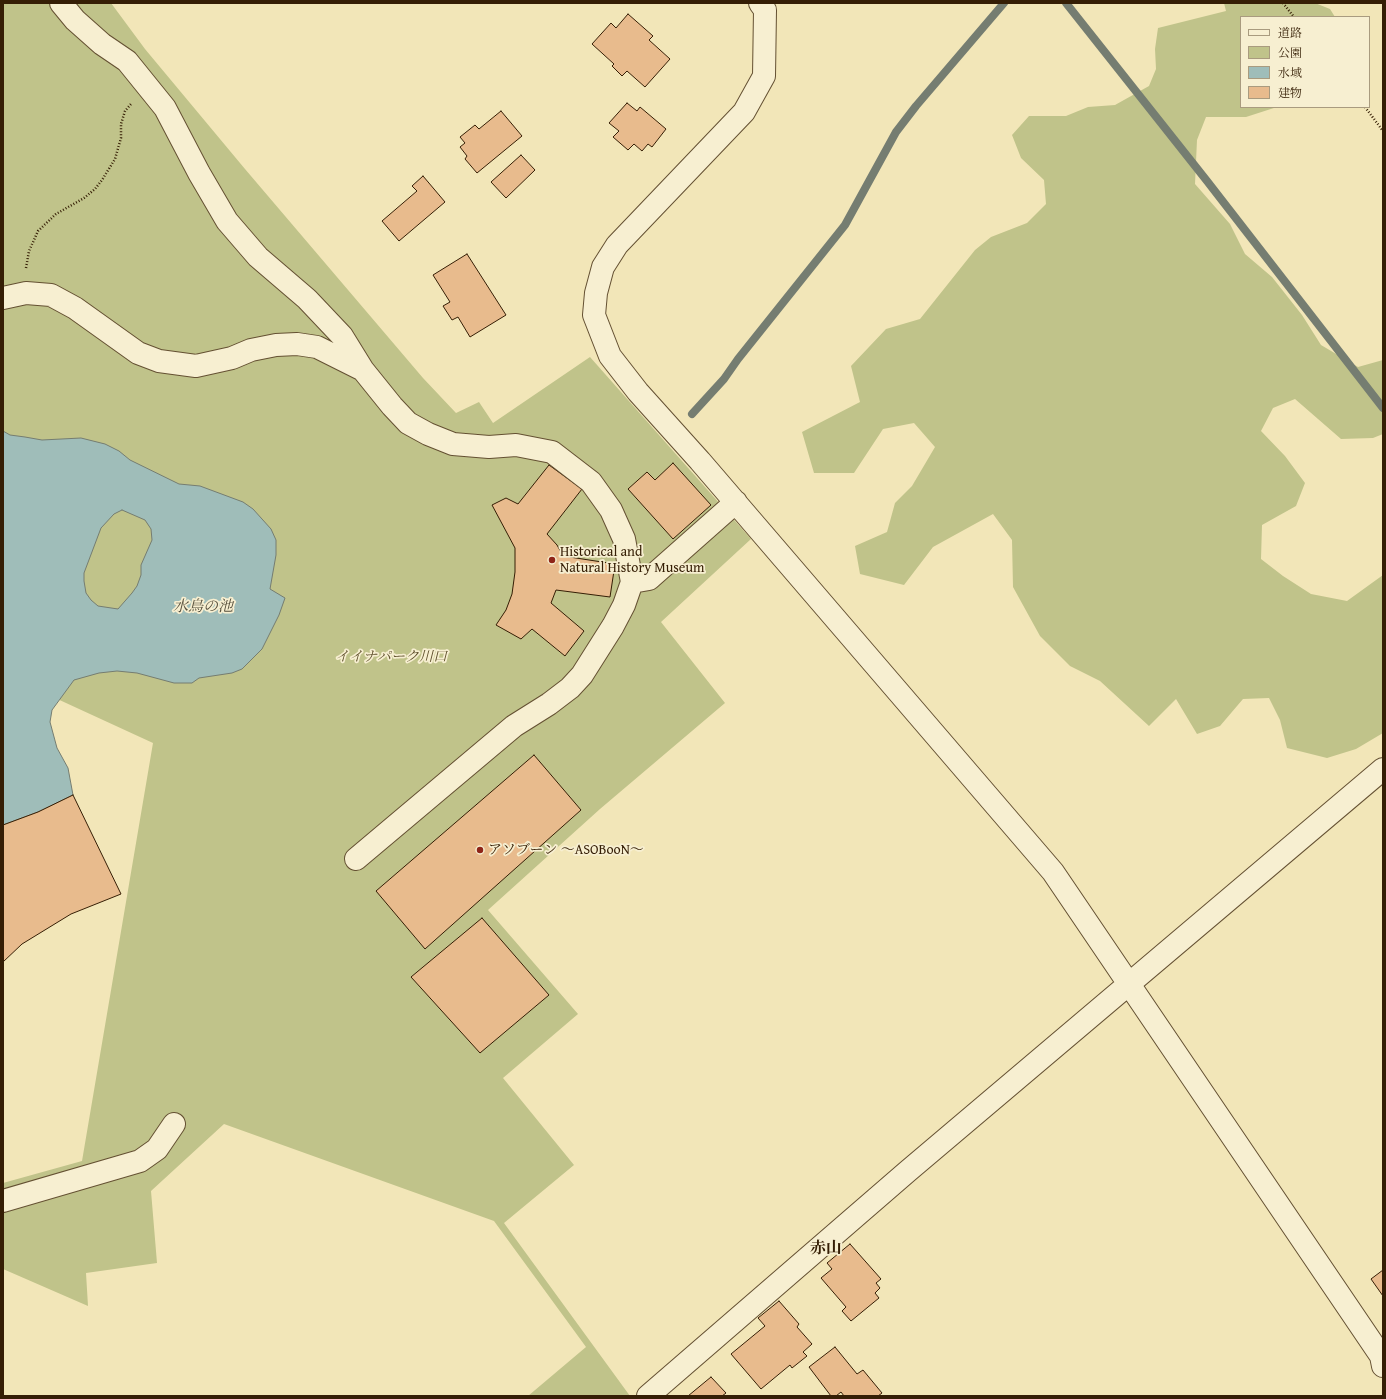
<!DOCTYPE html>
<meta charset="utf-8">
<style>
body{margin:0}
#map{position:relative;width:1386px;height:1399px;overflow:hidden;background:#f2e6b8;font-family:"Gentium Book Plus","Noto Serif JP",serif}
canvas{display:block}
.frame{position:absolute;inset:0;border:4px solid #351e05;pointer-events:none}
.legend{position:absolute;left:1240px;top:16px;width:130px;height:92px;box-sizing:border-box;background:#f7efd1;border:1px solid #a99b7f;margin:0;padding:5px 7px;list-style:none;font-size:12px;color:#351e05}
.legend li{display:flex;align-items:center;gap:8px;height:20px}
.legend b{width:20px;border:1px solid #a99b7f}
</style>
<div id="map">
<canvas width="1386" height="1399"></canvas>
<div class="frame"></div>
<ul class="legend">
<li><b style="height:5px;background:#f7efd1"></b>道路</li>
<li><b style="height:11px;background:#c0c38a"></b>公園</li>
<li><b style="height:11px;background:#9fbdb9"></b>水域</li>
<li><b style="height:11px;background:#e8bb8d"></b>建物</li>
</ul>
</div>
<script>
const c = document.querySelector('canvas').getContext('2d');
c.lineJoin = 'round';
function fill(path, color) {
  c.fillStyle = color;
  c.fill(path, 'evenodd');
}
function toPath(rows) {
  const path = new Path2D();
  for (const r of rows) {
    path.moveTo(r[0], r[1]);
    for (let i = 2; i < r.length; i += 2) path.lineTo(r[i], r[i + 1]);
  }
  return path;
}
function stroke(path, color, width, dash) {
  c.strokeStyle = color;
  c.lineWidth = width;
  c.lineCap = dash ? 'butt' : 'round';
  c.setLineDash(dash || []);
  c.stroke(path);
}
function drawText(font, color, halo, rows, align = 'center') {
  c.font = font + ' "Gentium Book Plus","Noto Serif JP",serif';
  c.lineWidth = 3.5;
  c.setLineDash([]);
  c.textBaseline = 'middle';
  c.strokeStyle = halo;
  c.fillStyle = color;
  for (const [text, x, y, turn = 0] of rows) {
    c.save();
    c.translate(x, y);
    c.rotate((+turn || 0) * Math.PI / 180);
    c.textAlign = isNaN(turn) ? turn : align;
    if (halo) c.strokeText(text, 0, 0);
    c.fillText(text, 0, 0);
    c.restore();
  }
}
fill(toPath([
 [3,3,111,3,145,49,245,169,423,378,456,413,479,402,493,423,590,357,751,539,661,622,725,703,600,809,488,910,578,1014,503,1078,574,1165,504,1223,630,1396,528,1396,586,1347,494,1221,224,1124,151,1191,157,1263,86,1273,88,1306,3,1269,3,1183,82,1161,153,743,3,674],
 [1224,3,1315,3,1330,9,1335,17,1241,17,1241,107,1277,107,1246,117,1206,117,1197,140,1195,184,1230,224,1245,254,1272,277,1302,315,1321,345,1358,367,1383,360,1383,434,1373,438,1341,439,1295,399,1273,408,1261,431,1285,456,1305,483,1296,506,1262,525,1261,559,1283,576,1311,594,1347,601,1383,575,1383,733,1356,749,1327,758,1287,748,1280,720,1269,698,1243,699,1220,726,1197,734,1176,699,1149,726,1100,681,1070,666,1040,636,1013,587,1012,540,993,514,933,547,904,585,860,574,855,546,887,532,895,503,912,486,935,447,914,423,883,429,854,473,814,473,802,432,860,402,851,366,886,329,920,319,975,250,991,237,1027,223,1046,204,1044,180,1021,158,1012,135,1029,116,1066,116,1088,107,1115,105,1149,86,1156,69,1155,49,1158,28,1226,11]
]), '#c0c38a');
const water = toPath([
 [3,431,10,435,25,437,42,440,81,438,105,444,119,451,130,460,179,484,200,486,243,502,253,509,271,529,276,540,276,555,270,589,285,598,279,615,262,649,242,669,232,673,199,678,192,683,174,683,137,673,117,671,99,673,74,680,52,710,50,722,57,748,68,768,73,795,38,812,3,825,3,431],
 [122,510,145,520,151,529,152,540,141,565,141,575,137,586,132,593,118,609,98,606,91,600,86,593,84,581,84,573,101,528,114,514,122,510]
]);
fill(water, '#9fbdb9');
stroke(water, '#757d71', 1);
stroke(toPath([
 [1066,3,1207,181,1383,408],
 [692,414,724,379,738,359,845,225,896,132,916,106,1004,3]
]), '#757d71', 8);
const building = toPath([
 [628,14,653,36,649,40,670,59,645,87,627,71,622,76,612,66,614,64,592,44,611,23,616,28,628,14],
 [627,103,637,111,640,107,666,129,652,147,648,144,642,151,634,144,628,150,613,137,619,131,609,123,627,103],
 [501,111,522,136,477,173,465,159,467,156,460,147,465,143,460,137,475,125,479,129,501,111],
 [521,155,535,170,506,198,491,182,521,155],
 [423,176,445,202,399,241,382,221,417,191,412,186,423,176],
 [467,254,506,315,470,337,458,317,452,320,443,306,450,302,433,275,467,254],
 [673,463,711,505,673,539,628,489,647,472,655,480,673,463],
 [549,465,582,489,547,534,557,545,563,556,615,564,610,597,556,590,551,603,584,631,565,656,532,629,521,639,496,625,506,610,512,594,515,572,515,548,492,505,506,498,518,504,549,465],
 [534,755,581,810,425,949,376,891,534,755],
 [73,795,121,894,71,914,22,944,3,962,3,825,38,812,73,795],
 [482,918,549,995,480,1053,411,977,482,918],
 [850,1244,881,1279,876,1283,880,1288,875,1293,879,1298,851,1321,842,1311,846,1307,821,1278,832,1269,827,1263,850,1244],
 [1383,1270,1383,1296,1371,1279,1383,1270],
 [779,1301,799,1324,797,1327,812,1344,803,1352,807,1356,792,1368,790,1365,761,1389,731,1354,765,1326,758,1318,779,1301],
 [835,1347,857,1374,863,1370,882,1393,878,1396,844,1396,841,1392,836,1396,831,1396,809,1367,835,1347],
 [711,1377,726,1393,722,1396,688,1396,711,1377]
]);
fill(building, '#e8bb8d');
stroke(building, '#351e05', 1);
const minor = toPath([
 [61,3,75,20,102,44,127,61,165,108,199,173,227,221,258,257,307,299,342,336,363,370,392,406,408,423,428,434,453,444,489,447,516,445,552,452,591,482,611,510,624,539,632,582,624,605,613,626,582,675,570,688,549,704,514,726,356,859],
 [760,3,765,10,764,76,744,112,617,245,603,267,596,293,594,315,610,356,638,392,700,461,1053,872,1381,1356,1383,1366],
 [3,298,26,293,51,295,75,308,138,353,159,361,196,366,232,358,251,350,276,345,297,344,317,347,363,370],
 [632,582,649,579,736,502],
 [3,1201,140,1161,157,1149,174,1124],
 [648,1396,908,1171,1383,769]
]);
stroke(minor, '#645032', 24);
stroke(toPath([
 [1283,3,1294,17],
 [1365,107,1383,131],
 [26,268,29,251,38,231,56,214,84,198,95,189,102,180,115,159,121,138,121,124,125,111,131,104]
]), '#351e05', 2.5, [1, 2]);
stroke(minor, '#f7efd1', 22);
for (const [x, y, r, color] of [
 [552,560,4,"#8f2418"],
 [480,850,4,"#8f2418"]
]) {
  const dot = new Path2D();
  dot.arc(x, y, r, 0, 2 * Math.PI);
  c.fillStyle = color;
  c.fill(dot);
  stroke(dot, '#f7efd1', 1.5);
}
drawText('14px', '#351e05', '#f7efd1', [
 ["Historical and",560,552],
 ["Natural History Museum",560,568],
 ["アソブーン ～ASOBooN～",488,850]
], 'left');
drawText('italic 14px', '#5f502d', '#f7efd1', [
 ["イイナパーク川口",391,657]
]);
drawText('italic 15px', '#554e3b', '#f7efd1', [
 ["水鳥の池",203,607]
]);
drawText('bold 16px', '#351e05', '#f7efd1', [
 ["赤山",826,1249]
]);
</script>
